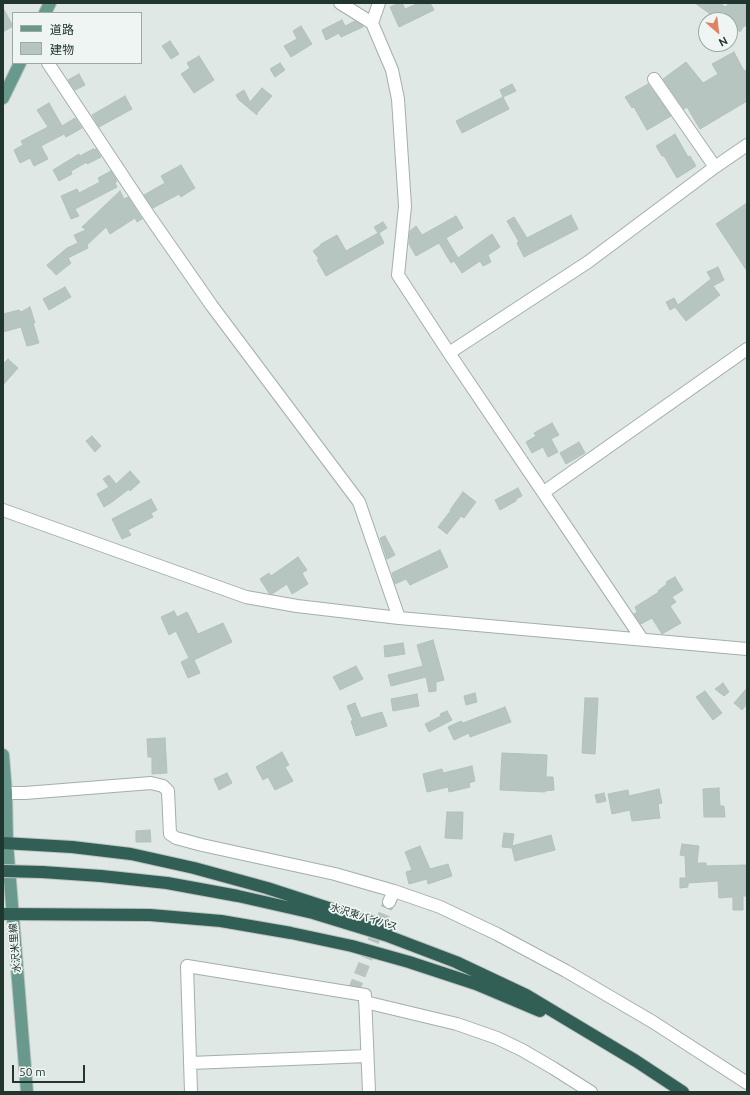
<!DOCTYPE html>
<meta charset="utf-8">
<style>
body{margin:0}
#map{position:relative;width:750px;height:1095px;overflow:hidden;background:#dfe8e4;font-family:Ubuntu,"Noto Sans JP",sans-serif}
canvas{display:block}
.frame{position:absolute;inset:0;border:4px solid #223630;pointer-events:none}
.legend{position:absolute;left:12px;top:12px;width:130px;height:52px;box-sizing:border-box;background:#eef5f2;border:1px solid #9ca9a4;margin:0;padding:5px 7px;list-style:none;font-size:12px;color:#223630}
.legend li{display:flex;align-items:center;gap:8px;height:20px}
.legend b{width:20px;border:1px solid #9ca9a4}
.north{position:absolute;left:698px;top:12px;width:40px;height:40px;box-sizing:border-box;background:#eef5f2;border:1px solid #9ca9a4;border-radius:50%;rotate:152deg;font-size:11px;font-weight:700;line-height:16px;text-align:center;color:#223630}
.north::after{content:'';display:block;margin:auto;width:14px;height:18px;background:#e28162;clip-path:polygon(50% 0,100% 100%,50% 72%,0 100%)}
.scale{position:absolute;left:12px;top:1065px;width:73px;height:18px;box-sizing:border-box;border:2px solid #223630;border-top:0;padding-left:5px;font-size:12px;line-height:14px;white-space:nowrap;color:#223630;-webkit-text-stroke:3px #eef5f2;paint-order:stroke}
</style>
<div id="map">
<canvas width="750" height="1095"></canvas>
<div class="frame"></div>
<ul class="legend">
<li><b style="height:5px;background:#68998c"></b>道路</li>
<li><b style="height:11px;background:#b7c5c0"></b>建物</li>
</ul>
<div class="north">N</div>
<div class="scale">50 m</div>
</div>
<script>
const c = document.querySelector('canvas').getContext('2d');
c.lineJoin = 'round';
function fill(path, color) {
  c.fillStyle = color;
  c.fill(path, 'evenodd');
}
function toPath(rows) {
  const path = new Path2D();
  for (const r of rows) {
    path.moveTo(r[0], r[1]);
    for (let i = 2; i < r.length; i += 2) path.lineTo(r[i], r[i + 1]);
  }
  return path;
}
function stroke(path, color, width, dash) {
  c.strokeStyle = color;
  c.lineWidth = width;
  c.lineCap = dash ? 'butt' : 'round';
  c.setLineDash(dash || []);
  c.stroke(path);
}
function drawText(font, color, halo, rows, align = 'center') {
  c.font = font + ' Ubuntu,"Noto Sans JP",sans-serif';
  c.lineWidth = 3.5;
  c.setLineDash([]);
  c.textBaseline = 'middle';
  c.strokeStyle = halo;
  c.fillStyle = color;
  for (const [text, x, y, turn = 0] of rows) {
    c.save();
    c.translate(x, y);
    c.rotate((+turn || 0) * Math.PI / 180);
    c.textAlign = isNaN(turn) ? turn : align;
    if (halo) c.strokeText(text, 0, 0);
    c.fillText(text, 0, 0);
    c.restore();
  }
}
const building = toPath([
 [399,3,402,3,405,9,419,3,430,3,434,10,399,27,390,7,399,3],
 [695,3,720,3,725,7,730,3,747,3,747,25,743,27,740,32,736,28,730,36,730,20,729,20,723,11,717,19,695,3],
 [3,8,13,26,3,32,3,8],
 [342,20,345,26,355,21,362,25,363,27,341,37,339,33,326,40,322,30,342,20],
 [301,26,312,44,291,57,284,46,297,39,293,31,301,26],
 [170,41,179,54,171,59,162,46,170,41],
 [734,52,744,71,747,69,747,101,700,129,687,107,684,109,663,79,686,62,703,83,718,74,712,64,734,52],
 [199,56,214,80,194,93,181,74,190,68,187,63,199,56],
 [280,63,285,70,275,77,270,69,280,63],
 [79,74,85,85,75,90,68,80,79,74],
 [512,84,516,91,503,97,500,90,512,84],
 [648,84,671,116,647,130,634,107,632,108,625,97,648,84],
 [262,88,272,96,257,113,257,115,239,100,236,95,244,90,250,102,262,88],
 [125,96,132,109,99,127,92,115,125,96],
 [503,97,509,109,462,133,456,121,503,97],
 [49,103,62,126,75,118,82,128,66,137,64,134,41,146,48,159,34,166,30,158,20,163,14,150,23,145,21,141,48,127,37,110,49,103],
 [675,134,688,157,690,156,696,166,677,178,664,156,662,156,656,146,675,134],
 [93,149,93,150,96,149,101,157,87,164,87,162,71,171,72,174,59,181,53,170,79,154,80,156,93,149],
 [181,165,195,188,181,197,179,194,153,208,144,195,165,183,161,176,181,165],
 [111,171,117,181,115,183,117,187,75,209,79,216,71,219,61,196,77,189,79,193,100,182,98,178,111,171],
 [120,191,124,199,128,197,142,219,137,222,135,218,110,234,106,227,87,245,88,248,68,258,71,263,56,275,50,268,49,268,47,265,67,248,78,243,74,235,86,230,82,227,120,191],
 [747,203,747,271,716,224,747,203],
 [571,215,578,229,524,257,517,243,519,242,507,221,514,217,527,238,571,215],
 [456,216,463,228,446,238,458,258,492,234,500,247,488,255,491,262,483,266,480,261,462,273,454,261,451,263,439,243,416,256,409,244,410,231,416,226,422,235,456,216],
 [383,222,387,228,379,233,384,243,326,276,317,260,319,259,313,251,321,245,321,244,337,235,346,251,378,233,374,227,383,222],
 [718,267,724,280,713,286,720,295,686,321,675,307,670,310,666,302,674,298,678,305,711,279,707,272,718,267],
 [65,287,71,297,49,310,43,299,65,287],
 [30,307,35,323,33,323,39,343,27,346,21,327,3,332,3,314,19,310,21,312,30,307],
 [8,359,18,368,3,385,3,364,8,359],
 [552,423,559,435,551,439,558,452,548,457,543,447,532,453,526,442,536,436,534,433,552,423],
 [92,436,101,446,95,452,86,441,92,436],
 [579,442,585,453,566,464,560,453,579,442],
 [130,471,140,482,130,491,129,489,112,502,104,507,97,494,109,487,103,479,109,475,116,484,130,471],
 [518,488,522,496,516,499,516,501,500,510,495,500,518,488],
 [463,492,476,502,464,518,461,516,447,534,438,527,452,509,450,510,463,492],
 [151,499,157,510,151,513,153,517,128,530,131,535,122,539,112,519,151,499],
 [385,536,395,555,387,559,380,538,385,536],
 [440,550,448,567,410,585,406,579,395,584,392,573,440,550],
 [298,557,307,570,302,573,308,584,292,594,287,584,272,594,269,593,260,579,269,573,271,576,298,557],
 [675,577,683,590,672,597,676,602,670,606,681,623,662,634,652,618,641,624,634,614,637,612,635,607,659,592,658,591,667,584,666,582,675,577],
 [174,611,177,617,187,612,198,634,223,623,232,642,194,660,200,673,188,678,181,662,189,658,176,631,169,635,161,617,174,611],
 [433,640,444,680,436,682,436,691,429,692,426,677,391,686,388,675,423,666,417,645,433,640],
 [403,643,405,654,385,657,384,646,403,643],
 [356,666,363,679,340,690,333,677,356,666],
 [723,683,729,692,724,696,715,689,723,683],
 [747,688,747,704,742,710,734,703,747,688],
 [705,691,722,713,713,720,696,697,705,691],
 [475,693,477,702,466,705,464,696,475,693],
 [417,694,419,706,393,711,391,699,417,694],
 [585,698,598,698,595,754,582,753,585,698],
 [355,703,361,718,382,712,387,726,356,736,351,721,353,721,347,706,355,703],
 [505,707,511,722,470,737,469,733,454,740,448,727,461,721,463,723,505,707],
 [447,711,452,720,429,732,425,724,441,716,440,714,447,711],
 [165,738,167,773,152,774,152,757,148,757,147,739,165,738],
 [282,752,289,765,285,767,293,781,275,790,268,777,263,780,256,767,282,752],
 [502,753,547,755,546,777,553,777,554,790,545,791,545,792,500,790,502,753],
 [472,766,475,781,469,783,470,787,449,792,448,787,427,792,423,774,442,769,443,773,472,766],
 [227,773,232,783,219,790,214,779,227,773],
 [719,788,720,806,724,806,725,817,704,817,703,789,719,788],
 [659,789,662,803,658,804,660,818,632,821,630,810,612,814,608,794,628,790,629,796,659,789],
 [604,793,606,801,597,803,595,795,604,793],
 [447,812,463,812,462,839,445,838,447,812],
 [150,830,151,842,136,842,136,831,150,830],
 [504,833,514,834,512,846,551,835,555,850,515,861,512,848,502,847,504,833],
 [682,844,699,846,697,863,706,863,706,866,747,865,747,896,743,896,743,910,733,910,733,897,719,898,718,881,688,883,688,887,680,888,680,878,686,878,685,856,680,855,682,844],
 [420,846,430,869,448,864,452,876,428,884,427,879,409,884,406,872,412,870,405,852,420,846]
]);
fill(building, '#b7c5c0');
stroke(building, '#b2c1bb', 1);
stroke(toPath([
 [353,992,389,902]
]), '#b9c4c0', 12, [12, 6]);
const minor = toPath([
 [340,3,372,23,392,70,398,99,405,206,398,275,449,353,642,639],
 [372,23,379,3],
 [48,63,150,217,212,306,359,502,399,618],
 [654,79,715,167],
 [449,353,588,262,715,167,747,145],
 [544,492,747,349],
 [3,510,246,597,297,606,399,618,747,649],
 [6,793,25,793,151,783,163,786,168,791,170,834,176,838,202,845,335,874,394,891,440,907,497,934,566,971,653,1022,747,1083],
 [389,902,394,891],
 [365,1002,457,1024,497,1038,522,1050,553,1068,591,1092],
 [190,1063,367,1056],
 [191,1092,187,966,365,995,369,1092]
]);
const major = toPath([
 [45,13,50,3],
 [3,98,20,63],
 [3,755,6,793,7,843,27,1092]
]);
const highway = toPath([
 [3,843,72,847,131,854,194,868,267,888,387,927],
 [42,872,101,876,167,883,238,896,313,913,385,935,456,962,526,995,636,1061,683,1092],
 [3,914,150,915,221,921,291,933,352,946,409,962,476,984,540,1011]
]);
stroke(minor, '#a3afaa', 14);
stroke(major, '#bdc3c1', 14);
stroke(highway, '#bdc3c1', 14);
stroke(minor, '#fff', 12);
stroke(major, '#68998c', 12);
stroke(highway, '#315f55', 12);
const highwayBridge = toPath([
 [3,871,42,872]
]);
stroke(highwayBridge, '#bdc3c1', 14, []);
stroke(highwayBridge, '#315f55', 12);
drawText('10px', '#223630', '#eef5f2', [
 ["水沢東バイパス",364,917,17],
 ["水沢米里線",15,948,-95]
]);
</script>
